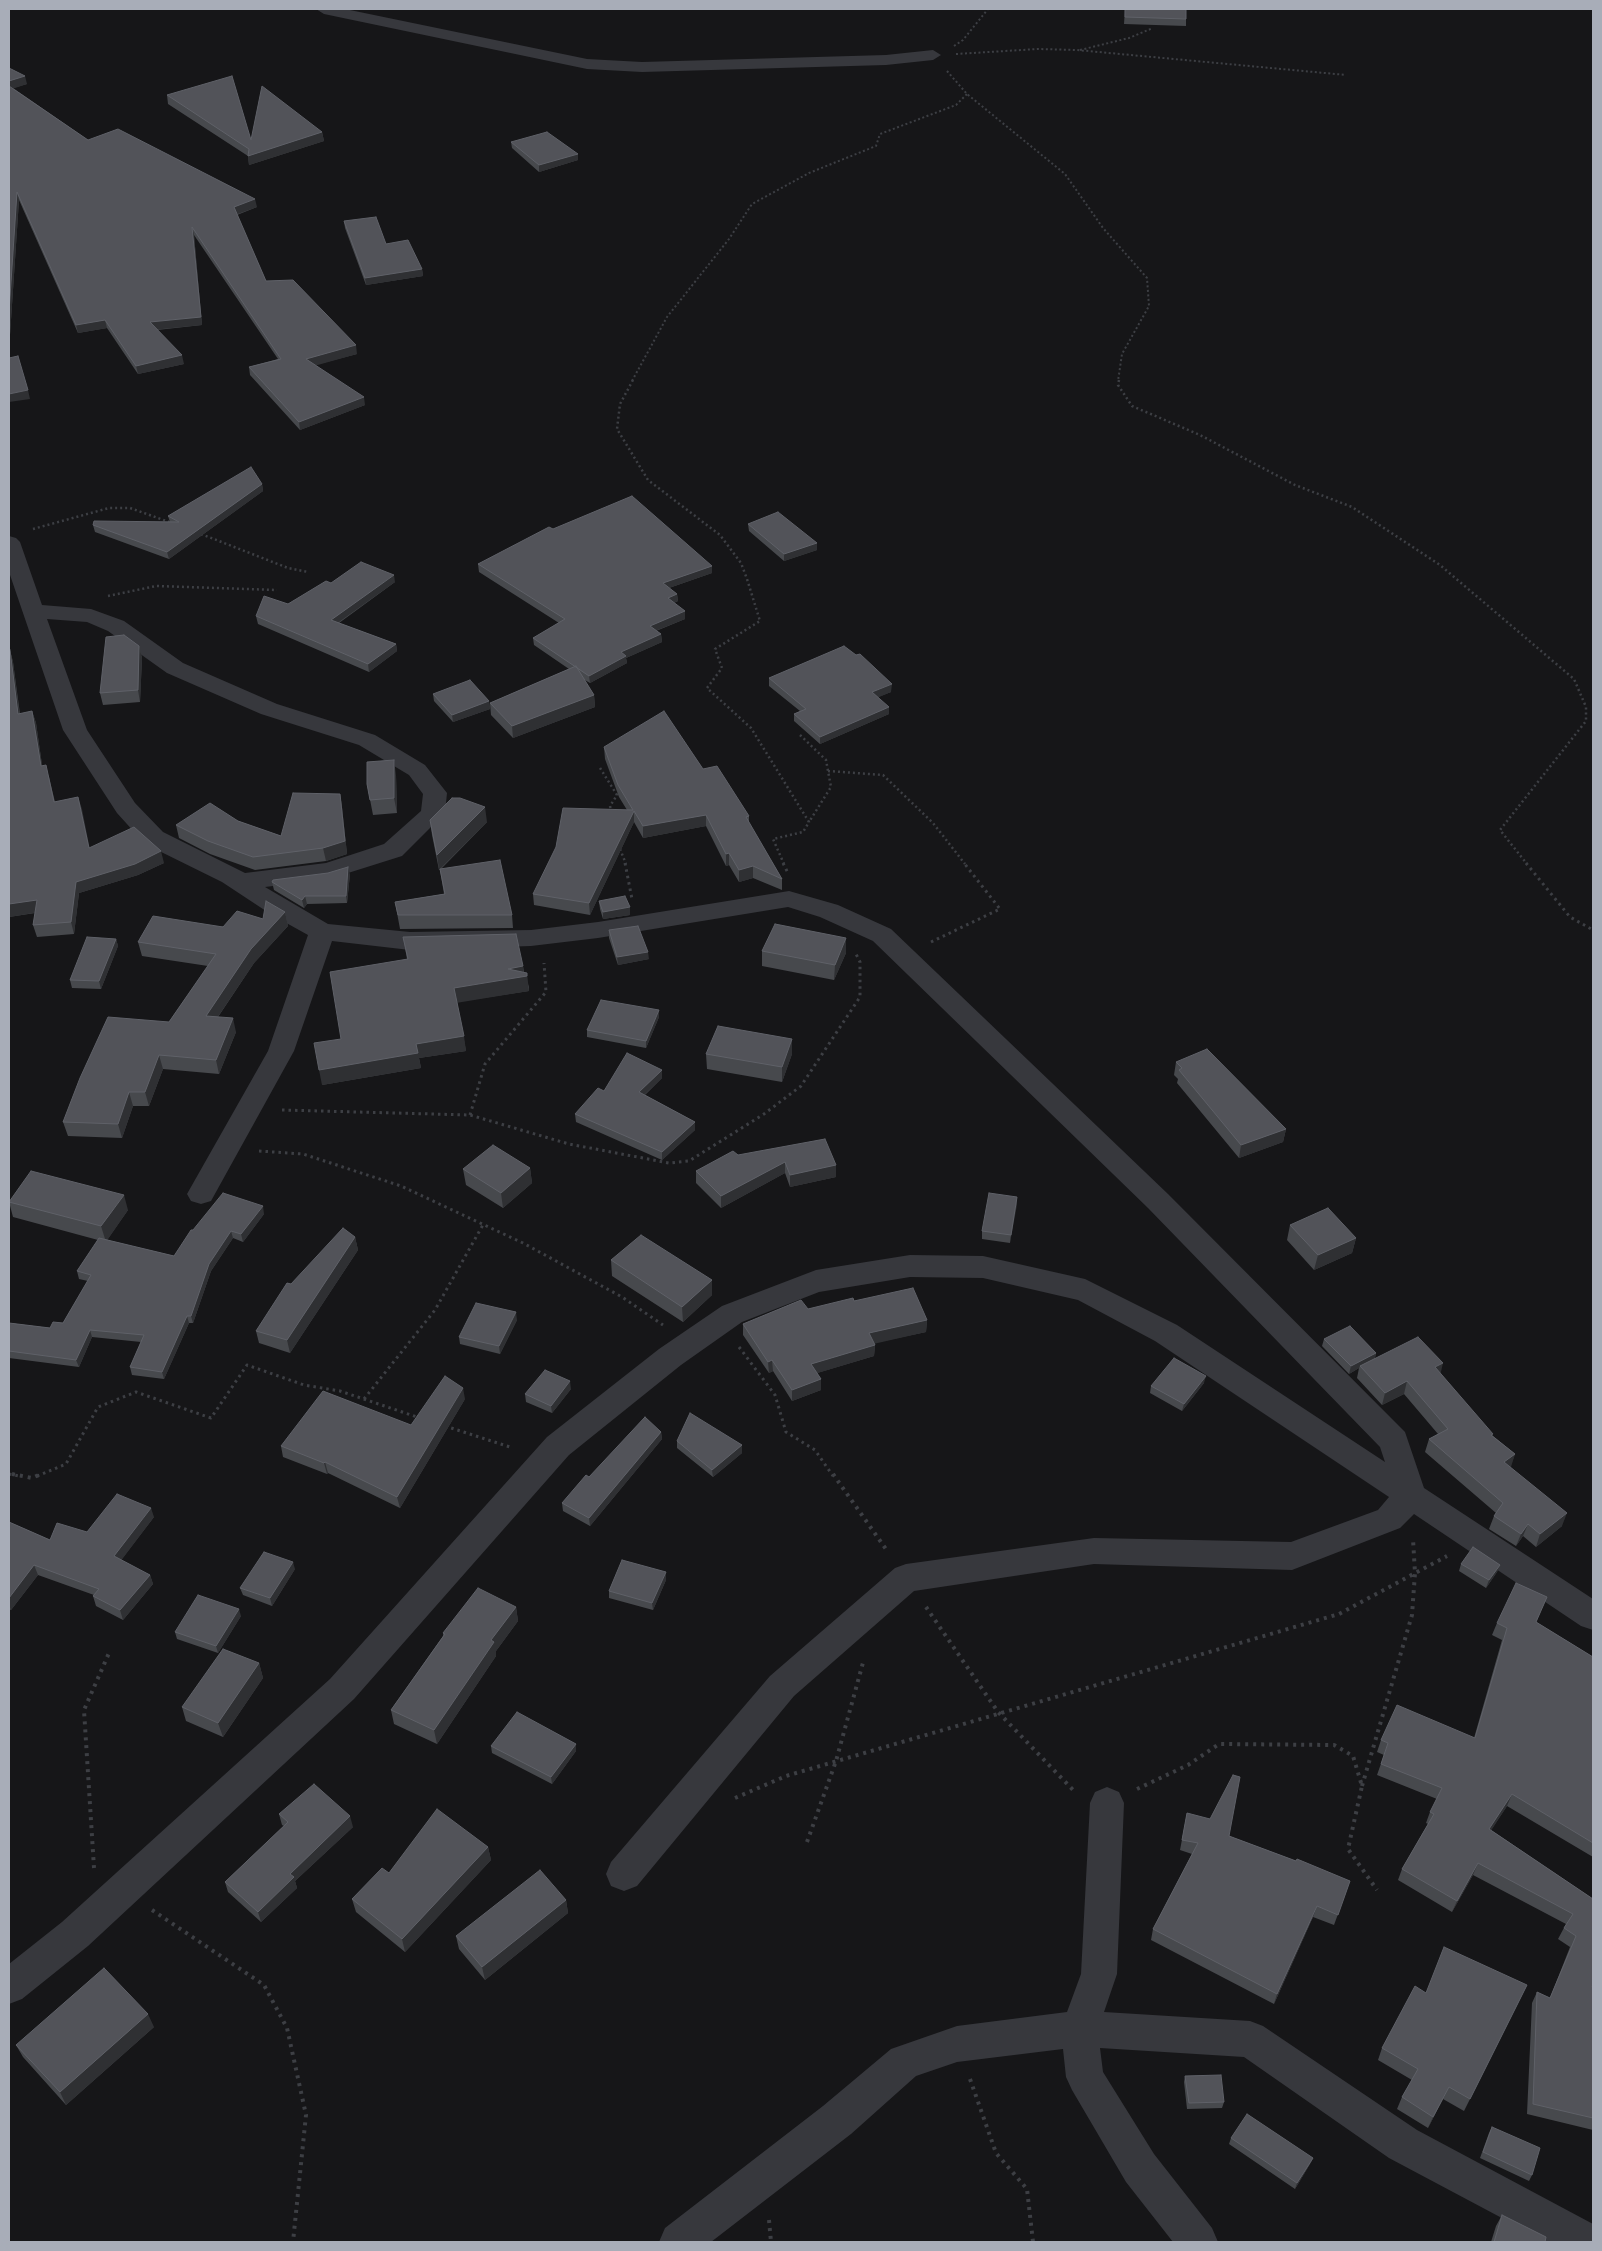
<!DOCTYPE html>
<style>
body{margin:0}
#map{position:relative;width:1602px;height:2251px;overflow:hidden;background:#161618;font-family:"Open Sans",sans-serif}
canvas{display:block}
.frame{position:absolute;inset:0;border:10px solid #a8adb8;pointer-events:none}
</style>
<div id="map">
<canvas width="1602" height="2251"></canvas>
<div class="frame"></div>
</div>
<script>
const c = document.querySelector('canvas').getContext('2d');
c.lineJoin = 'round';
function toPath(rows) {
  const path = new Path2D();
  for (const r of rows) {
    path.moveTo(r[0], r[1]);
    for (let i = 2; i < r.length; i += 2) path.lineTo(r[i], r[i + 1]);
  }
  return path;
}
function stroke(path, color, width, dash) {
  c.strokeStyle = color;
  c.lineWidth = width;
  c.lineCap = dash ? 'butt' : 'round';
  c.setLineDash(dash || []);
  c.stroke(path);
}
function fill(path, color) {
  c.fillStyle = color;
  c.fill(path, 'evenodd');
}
stroke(toPath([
 [954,46,963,40,988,9],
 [1080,50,1129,38,1153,28],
 [956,54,1038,49,1077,50,1346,75],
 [947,71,967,94,1065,174,1103,228,1147,278,1149,306,1122,354,1118,381],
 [632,381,667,317,729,239,752,204,809,173,876,146,880,134,956,105,967,94]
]), '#3d3f44', 2, [2, 2.5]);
stroke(toPath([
 [633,380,620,404,617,429,648,480,720,535,741,563,747,579,760,621,715,649,722,668,707,688,751,728,809,822,803,832,773,839,784,864],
 [1119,380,1118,385,1132,406,1200,435,1295,485,1352,507,1440,565,1574,679,1586,707,1586,721,1500,830,1527,864],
 [33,529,109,508,130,508,172,523],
 [201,534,288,568,308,572],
 [108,596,156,586,277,590],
 [800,735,826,760,831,787,809,822],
 [600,768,617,795,610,806,612,814],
 [828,771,883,775,933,823,965,864],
 [620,849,626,864]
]), '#3d3f44', 2.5, [2, 3]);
stroke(toPath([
 [625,863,632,899],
 [783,863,788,873],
 [1526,863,1570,917,1593,930],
 [931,942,1000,909,964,863],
 [282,1110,470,1115,569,1144,669,1163,689,1161,764,1114,801,1086,860,997,860,962,856,954],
 [470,1115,485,1064,546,992,544,963],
 [259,1151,303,1154,401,1186,523,1243,622,1297,663,1325],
 [739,1347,775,1395,786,1432,815,1450,833,1476],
 [364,1399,435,1310,484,1223],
 [445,1426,513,1448],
 [9,1474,19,1476],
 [37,1476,66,1464,98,1407,136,1392,211,1418,247,1365,304,1385,340,1391,420,1418]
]), '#3d3f44', 3, [2.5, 4]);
stroke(toPath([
 [12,1474,32,1478,41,1474],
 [833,1474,888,1552],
 [926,1607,998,1712,1075,1792],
 [1362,1786,1412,1615,1415,1573,1413,1539],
 [1137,1789,1188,1765,1219,1744,1334,1745,1353,1756,1362,1786,1348,1849,1377,1890],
 [735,1798,786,1776,1339,1614,1447,1556],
 [807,1842,836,1761,864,1659],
 [94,1868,84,1710,109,1653],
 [152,1910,264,1985,287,2028,306,2115,293,2242],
 [970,2079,996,2153,1027,2189,1033,2242],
 [769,2220,771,2242]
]), '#3d3f44', 4, [3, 5]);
fill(toPath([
 [316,9,345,9,587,59,642,62,886,55,933,50,941,55,933,60,886,65,642,72,587,69,324,14,316,9],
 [9,536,16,538,20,542,42,605,91,609,124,621,183,663,277,704,375,735,425,765,447,793,445,813,402,856,329,879,265,887,328,924,410,932,531,930,598,922,789,891,838,905,891,929,1168,1194,1405,1432,1424,1488,1593,1599,1593,1630,1581,1626,1414,1514,1400,1528,1292,1570,1094,1564,914,1591,794,1696,637,1886,624,1891,611,1886,606,1874,611,1862,770,1676,895,1568,906,1564,1094,1538,1291,1542,1378,1510,1389,1497,1155,1341,1078,1300,983,1278,910,1277,819,1292,742,1322,681,1365,569,1455,354,1699,88,1946,22,1999,9,2004,9,1964,62,1922,330,1679,547,1437,659,1349,722,1306,816,1270,910,1255,983,1256,1085,1279,1177,1325,1385,1462,1380,1447,1148,1208,873,941,820,917,788,907,598,938,531,946,410,950,332,941,294,1051,211,1201,201,1204,191,1201,187,1194,268,1051,308,935,272,915,222,882,145,844,117,813,63,730,9,572,9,536],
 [47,619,87,622,108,631,167,673,261,714,359,745,409,775,423,794,421,811,384,844,326,863,245,873,163,832,135,803,87,730,47,619],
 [1107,1787,1119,1792,1124,1803,1117,1974,1104,2012,1250,2021,1263,2026,1417,2130,1593,2224,1593,2242,1547,2242,1389,2158,1244,2057,1100,2048,1103,2072,1154,2154,1212,2228,1218,2242,1173,2242,1126,2182,1072,2090,1066,2077,1063,2049,957,2062,916,2076,851,2134,711,2242,659,2242,665,2228,823,2106,891,2049,957,2026,1067,2012,1081,1974,1090,1803,1095,1792,1107,1787]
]), '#37383d');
fill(toPath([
 [1125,9,1186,19,1186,26,1124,24],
 [9,68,27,84,13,88,88,140,257,207,237,215,266,281,357,354,315,365,365,405,300,430,250,375,249,367,278,359,194,235,202,325,157,330,184,364,138,374,107,328,78,333,19,200,9,350],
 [167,95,251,140,322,132,324,141,249,165,248,156,168,104],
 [511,142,578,160,539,172,512,148],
 [344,221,422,269,423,276,366,285,345,228],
 [262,484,263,491,169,559,95,532,93,525,170,522,168,516],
 [748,524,817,550,784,561,749,531],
 [553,529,712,566,712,573,669,588,677,594,678,601,674,603,685,611,685,619,656,631,661,634,662,642,626,658,627,663,590,683,583,679,594,695,595,707,513,738,491,715,490,703,569,669,534,645,533,638,559,623,479,572,478,564],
 [395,582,339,623,396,644,397,651,369,672,258,624,256,616,288,604,331,583],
 [139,646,142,658,140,702,103,705,100,693],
 [10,650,13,662,20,714,32,711,36,723,42,765,49,777,55,802,78,797,89,848,164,863,138,875,79,893,74,934,37,937,33,925,35,913,9,917,9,651],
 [769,678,891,692,878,697,889,714,820,744,794,721,794,714,800,711,769,686],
 [433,694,489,701,490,709,453,722,434,701],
 [604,747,703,769,749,816,749,823,782,879,782,890,753,878,739,882,729,865,726,866,706,826,643,838,634,822,590,915,534,905,533,894,627,810,619,797,605,759],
 [396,775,397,813,373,815,367,784],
 [340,794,342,807,347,854,326,861,255,870,210,854,179,838,176,825,238,821,281,836],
 [430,820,487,822,441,869,512,915,513,928,400,929,395,902,444,894,440,870,439,870,432,835],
 [350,874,347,903,307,904,304,908,274,890,272,882],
 [599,901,630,915,603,919,600,909],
 [285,912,288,926,254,963,218,1017,236,1032,219,1074,163,1069,149,1106,133,1106,122,1138,68,1136,63,1122,169,1022,208,966,142,956,138,942,263,919],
 [609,930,649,959,618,965,609,938],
 [403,937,523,966,524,972,529,987,529,991,457,1002,466,1051,419,1058,421,1068,322,1085,341,1039,407,959],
 [116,939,118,946,101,989,72,988,70,980],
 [762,951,846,953,834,980,762,966],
 [659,1017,646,1048,587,1037,587,1030],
 [706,1054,792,1054,782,1082,707,1069],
 [1176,1062,1286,1129,1283,1142,1239,1158,1177,1083,1178,1079,1174,1075],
 [662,1070,662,1078,645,1095,695,1122,695,1130,662,1160,576,1122,575,1114,604,1091],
 [738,1155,836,1165,836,1177,790,1187,785,1173,721,1208,696,1183,696,1171],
 [530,1168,532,1183,503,1208,466,1185,463,1169],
 [1017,1197,1010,1243,982,1239,982,1231],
 [9,1202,128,1210,107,1240,174,1256,193,1230,264,1214,243,1242,233,1238,211,1271,193,1323,189,1323,164,1379,132,1375,130,1367,141,1342,92,1337,79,1367,9,1358,9,1323,50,1328,63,1323,88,1281,79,1279,77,1271,98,1240,13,1217],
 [1290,1225,1356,1238,1352,1253,1314,1270,1287,1240],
 [355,1237,358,1250,290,1353,259,1343,256,1331,291,1284],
 [611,1260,712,1280,712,1295,683,1322,612,1276],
 [854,1301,927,1320,926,1332,874,1343,875,1345,874,1356,817,1373,821,1379,821,1390,792,1401,773,1371,769,1373,743,1335,743,1324,808,1309],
 [517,1320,500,1354,460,1344,459,1337],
 [1324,1339,1376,1353,1375,1358,1440,1373,1493,1436,1515,1454,1510,1467,1562,1526,1536,1547,1523,1536,1516,1546,1489,1529,1494,1516,1496,1513,1425,1452,1429,1439,1438,1434,1404,1394,1382,1405,1357,1378,1359,1368,1349,1374,1322,1346],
 [1204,1383,1182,1411,1150,1393,1151,1386],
 [571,1389,552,1413,526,1402,525,1394],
 [465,1399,400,1508,328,1473,327,1474,283,1457,281,1446,411,1425],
 [661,1432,662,1439,590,1526,563,1511,562,1503,589,1477],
 [677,1441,742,1445,742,1453,713,1477,677,1448],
 [154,1517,121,1560,150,1575,153,1584,123,1620,96,1606,93,1596,94,1595,38,1575,11,1610,9,1609,9,1522,50,1540],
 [1461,1564,1500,1565,1497,1572,1486,1588,1459,1571],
 [295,1569,272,1606,243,1595,240,1588],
 [666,1580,653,1610,609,1598,609,1591],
 [1547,1597,1536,1622,1593,1657,1593,1857,1507,1806,1491,1830,1593,1899,1593,2130,1527,2114,1532,2003,1537,1992,1550,1998,1570,1947,1558,1939,1566,1924,1473,1875,1452,1912,1398,1880,1402,1869,1428,1824,1426,1823,1430,1812,1437,1799,1377,1775,1384,1755,1377,1752,1381,1740,1474,1738,1502,1640,1492,1635,1497,1623],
 [516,1607,518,1621,496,1651,496,1656,437,1744,394,1724,391,1710,443,1636,443,1633],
 [241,1616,218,1653,177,1639,175,1632],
 [259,1663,263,1678,223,1737,186,1721,182,1707],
 [576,1744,576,1751,552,1784,492,1753,491,1746],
 [1187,1813,1229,1836,1350,1881,1334,1925,1313,1917,1274,2004,1151,1940,1153,1929,1192,1854,1180,1850],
 [279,1814,353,1827,295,1881,297,1888,261,1922,228,1892,225,1882,284,1826,282,1825],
 [488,1847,491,1860,405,1952,356,1912,352,1899,389,1873],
 [566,1900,568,1913,485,1980,459,1949,456,1936],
 [1527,1985,1464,2111,1443,2099,1428,2128,1397,2109,1402,2097,1412,2080,1378,2060,1382,2048,1426,1993],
 [154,2027,66,2105,23,2057,16,2045],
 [1185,2076,1224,2102,1222,2108,1187,2109,1184,2082],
 [1492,2127,1532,2175,1529,2181,1480,2158,1489,2133],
 [1231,2138,1313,2158,1310,2164,1295,2189,1229,2144],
 [1502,2215,1545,2242,1491,2242,1496,2226]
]), '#47494d');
fill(toPath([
 [25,76,27,84,9,90,9,81],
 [322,132,324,141,249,165,248,156],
 [578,154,578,160,539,172,539,165],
 [17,192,19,200,9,350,9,312],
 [255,199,257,207,235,215,234,207],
 [192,227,194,235,202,325,152,330,150,322],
 [422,269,423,276,366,285,365,278],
 [105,320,107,328,78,333,76,325],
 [356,345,357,354,307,368,306,359],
 [182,355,184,364,138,374,136,366],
 [28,390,30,399,9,402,9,394],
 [364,397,365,405,300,430,299,422],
 [262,484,263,491,169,559,167,552],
 [817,543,817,550,784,561,784,554],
 [712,566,712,573,663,590,663,583],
 [394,575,395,582,332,627,331,620],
 [677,594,678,601,668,605,668,598],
 [685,611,685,619,650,633,650,626],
 [661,634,662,642,626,658,627,663,590,683,589,676,621,652],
 [396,644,397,651,369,672,368,664],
 [139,646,142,658,140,702,138,690],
 [10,650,13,662,21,726,18,714],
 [892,684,891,692,872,700,872,692],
 [594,695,595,707,513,738,512,726],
 [489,701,490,709,453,722,452,715],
 [889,707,889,714,820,744,820,737],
 [32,711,36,723,44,778,41,766],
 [394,760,396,775,397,813,394,798],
 [340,794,342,807,347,854,326,861,323,848],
 [78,797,82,809,92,860,89,848],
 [485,807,487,822,439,870,437,855],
 [634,811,634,822,590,915,589,903],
 [706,815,706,826,643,838,643,826],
 [161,851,164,863,138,875,79,893,74,934,71,922,76,882],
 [729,853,729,865,726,866,726,854],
 [753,866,753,878,739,882,739,870],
 [348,867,350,874,347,903,346,896],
 [305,896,307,904,304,908,302,900],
 [37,900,40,912,9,917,9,904],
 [630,907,630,915,603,919,603,912],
 [285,912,288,926,254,963,209,1030,206,1016,251,949],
 [846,938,846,953,834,980,835,965],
 [116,939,118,946,101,989,99,981],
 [648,952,649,959,618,965,617,957],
 [523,966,524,976,527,973,529,991,456,1003,454,988,508,969],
 [659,1010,659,1017,646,1048,646,1041],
 [233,1018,236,1032,219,1074,216,1060],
 [464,1036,466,1051,419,1058,421,1068,322,1085,319,1070,416,1044],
 [792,1039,792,1054,782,1082,782,1067],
 [159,1055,163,1069,149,1106,145,1092],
 [662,1070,662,1078,640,1099,639,1092],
 [129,1092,133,1106,122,1138,118,1124],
 [695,1122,695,1130,662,1160,662,1152],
 [1286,1129,1283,1142,1239,1158,1241,1145],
 [785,1162,785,1173,721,1208,721,1196],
 [836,1165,836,1177,790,1187,790,1175],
 [530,1168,532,1183,503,1208,501,1193],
 [124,1195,128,1210,106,1242,101,1226],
 [1017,1197,1017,1205,1010,1243,1011,1235],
 [263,1206,264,1214,243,1242,241,1234],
 [231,1231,233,1238,211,1271,193,1323,191,1316,209,1264],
 [355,1237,358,1250,290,1353,287,1340],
 [1356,1238,1352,1253,1314,1270,1318,1255],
 [712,1280,712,1295,683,1322,682,1307],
 [516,1312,517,1320,500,1354,499,1346],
 [187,1316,189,1323,164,1379,162,1372],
 [927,1320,926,1332,869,1345,869,1333],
 [90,1330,92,1337,79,1367,76,1360],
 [875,1345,874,1356,811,1375,811,1364],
 [1376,1353,1374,1361,1360,1366,1359,1368,1349,1374,1351,1366],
 [772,1360,773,1371,769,1373,768,1362],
 [1443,1363,1440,1376,1435,1367],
 [1206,1376,1204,1383,1182,1411,1184,1404],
 [821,1379,821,1390,792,1401,792,1390],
 [570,1381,571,1389,552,1413,551,1406],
 [1407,1381,1404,1394,1382,1405,1385,1393],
 [463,1388,465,1399,400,1508,397,1497],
 [661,1432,662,1439,590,1526,589,1518],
 [742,1445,742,1453,713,1477,712,1470],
 [1515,1454,1511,1467,1500,1474,1504,1462],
 [325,1462,328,1473,327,1474,324,1463],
 [151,1508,154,1517,117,1566,114,1556],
 [1567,1513,1562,1526,1536,1547,1540,1534],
 [1528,1524,1523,1536,1516,1546,1521,1534],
 [293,1562,295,1569,272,1606,270,1598],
 [34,1565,38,1575,11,1610,9,1605,9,1598],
 [1500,1565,1497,1572,1486,1588,1489,1580],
 [666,1572,666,1580,653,1610,652,1603],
 [150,1575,153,1584,123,1620,120,1610],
 [516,1607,518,1621,496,1651,496,1656,437,1744,434,1730,491,1640],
 [239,1609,241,1616,218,1653,216,1646],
 [259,1663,263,1678,223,1737,218,1723],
 [576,1744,576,1751,552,1784,551,1777],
 [1512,1794,1507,1806,1485,1840,1489,1829],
 [350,1816,353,1827,295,1881,297,1888,261,1922,258,1912,290,1874],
 [488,1847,491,1860,405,1952,402,1939],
 [1478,1863,1473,1875,1452,1912,1457,1901],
 [566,1900,568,1913,485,1980,482,1967],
 [1317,1906,1313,1917,1274,2004,1277,1994],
 [148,2014,154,2027,66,2105,60,2092],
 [1449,2087,1443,2099,1428,2128,1433,2117],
 [1313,2158,1310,2164,1295,2189,1297,2183]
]), '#2f3033');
const building = toPath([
 [1125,9,1186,9,1186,19,1125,17,1125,9],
 [9,68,25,76,9,81,9,68],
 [232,76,251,140,262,86,322,132,248,156,249,149,167,95,232,76],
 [9,86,88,140,118,129,255,199,234,207,266,281,293,280,356,345,306,359,364,397,299,422,249,367,281,359,192,227,201,317,150,322,182,355,136,366,105,320,76,325,17,192,9,312,9,86],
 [547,132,578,154,539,165,511,142,547,132],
 [376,217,386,244,408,240,422,269,365,278,344,221,376,217],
 [18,356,28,390,9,394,9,358,18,356],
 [251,467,262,484,167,552,93,525,94,521,179,522,168,516,251,467],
 [632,496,712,566,663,583,677,594,668,598,685,611,650,626,661,634,621,652,626,656,589,676,533,638,565,619,478,564,549,527,553,529,632,496],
 [778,512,817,543,784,554,748,524,778,512],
 [361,562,394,575,331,620,396,644,368,664,256,616,264,596,288,604,326,581,331,583,361,562],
 [124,635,139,646,138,690,100,693,106,637,124,635],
 [844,646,856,655,860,654,892,684,872,692,889,707,820,737,794,714,806,709,769,678,844,646],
 [10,650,18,714,32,711,41,766,46,765,54,802,78,797,89,848,134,827,161,851,135,864,76,882,71,922,33,925,37,900,9,904,9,651,10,650],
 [576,666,594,695,512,726,490,703,576,666],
 [470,680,489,701,452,715,433,694,470,680],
 [664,711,703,769,717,766,749,816,746,817,782,879,753,866,739,870,729,853,726,854,706,815,643,826,634,811,589,903,533,894,556,847,563,808,633,810,618,785,604,747,664,711],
 [394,760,394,798,370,800,367,784,367,762,394,760],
 [293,793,340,794,345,841,323,848,253,857,208,841,176,825,210,803,238,821,281,836,293,793],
 [452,798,460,798,485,807,437,855,430,820,452,798],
 [500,860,512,915,398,915,395,902,445,894,440,869,500,860],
 [348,867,346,896,305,896,302,900,272,882,273,880,328,873,348,867],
 [625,896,630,907,603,912,599,901,625,896],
 [266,901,285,912,251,949,206,1016,233,1018,216,1060,159,1055,145,1092,129,1092,118,1124,63,1122,80,1078,108,1017,169,1022,216,954,138,942,153,916,223,927,237,911,263,919,266,901],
 [775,924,846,938,835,965,762,951,775,924],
 [638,926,648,952,617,957,609,930,638,926],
 [516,934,523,966,508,969,527,973,527,976,454,988,464,1036,416,1044,418,1053,319,1070,314,1043,341,1039,330,972,408,959,403,937,516,934],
 [87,937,116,939,99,981,70,980,87,937],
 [601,1000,659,1010,646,1041,587,1030,601,1000],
 [718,1026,792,1039,782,1067,706,1054,718,1026],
 [1207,1049,1286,1129,1241,1145,1179,1070,1182,1068,1176,1062,1207,1049],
 [627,1053,662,1070,639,1092,695,1122,662,1152,575,1114,598,1088,604,1091,627,1053],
 [825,1139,836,1165,790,1175,785,1162,721,1196,696,1171,733,1151,738,1155,825,1139],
 [493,1145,530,1168,501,1193,463,1169,493,1145],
 [31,1171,124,1195,101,1226,9,1202,31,1171],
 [223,1193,263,1206,241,1234,231,1231,209,1264,191,1316,187,1316,162,1372,130,1367,144,1335,90,1330,76,1360,9,1351,9,1323,50,1328,53,1322,63,1323,91,1275,77,1271,99,1238,174,1256,191,1230,193,1230,223,1193],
 [989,1193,1017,1197,1011,1235,982,1231,989,1193],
 [1328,1208,1356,1238,1318,1255,1290,1225,1328,1208],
 [343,1228,355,1237,287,1340,256,1331,287,1283,291,1284,343,1228],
 [641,1235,712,1280,682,1307,611,1260,641,1235],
 [913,1288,927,1320,869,1333,875,1345,811,1364,821,1379,792,1390,772,1360,768,1362,743,1324,801,1300,808,1309,853,1298,854,1301,913,1288],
 [476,1303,516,1312,499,1346,459,1337,476,1303],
 [1350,1326,1376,1353,1351,1366,1324,1339,1350,1326],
 [1418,1337,1443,1363,1435,1367,1493,1434,1491,1435,1515,1454,1504,1462,1567,1513,1540,1534,1528,1524,1521,1534,1494,1516,1503,1503,1429,1439,1448,1429,1407,1381,1385,1393,1360,1366,1418,1337],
 [1174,1358,1206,1376,1184,1404,1151,1386,1174,1358],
 [545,1370,570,1381,551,1406,525,1394,545,1370],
 [445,1376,463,1388,397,1497,325,1462,324,1463,281,1446,323,1391,411,1425,445,1376],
 [690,1413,742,1445,712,1470,677,1441,690,1413],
 [645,1417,661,1432,589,1518,562,1503,586,1475,589,1477,645,1417],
 [117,1494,151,1508,114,1556,150,1575,120,1610,93,1596,99,1589,34,1565,9,1598,9,1522,50,1540,57,1523,87,1532,117,1494],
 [1473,1547,1500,1565,1489,1580,1461,1564,1473,1547],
 [264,1552,293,1562,270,1598,240,1588,264,1552],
 [622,1560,666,1572,652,1603,609,1591,622,1560],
 [1516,1583,1547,1597,1536,1622,1593,1657,1593,1843,1512,1794,1489,1829,1593,1899,1593,1985,1592,1987,1593,1988,1593,2118,1533,2104,1537,1992,1550,1998,1576,1936,1564,1928,1573,1914,1478,1863,1457,1901,1402,1869,1434,1814,1430,1812,1442,1788,1381,1764,1388,1743,1381,1740,1397,1705,1475,1738,1507,1628,1497,1623,1516,1583],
 [478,1588,516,1607,491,1640,494,1642,434,1730,391,1710,445,1634,443,1633,478,1588],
 [198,1595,239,1609,216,1646,175,1632,198,1595],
 [223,1649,259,1663,218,1723,182,1707,223,1649],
 [517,1712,576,1744,551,1777,491,1746,517,1712],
 [1233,1775,1240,1777,1229,1836,1296,1861,1297,1859,1350,1881,1338,1915,1317,1906,1277,1994,1153,1929,1198,1843,1182,1840,1187,1813,1210,1819,1233,1775],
 [314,1784,350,1816,290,1874,294,1877,258,1912,225,1882,288,1822,279,1814,314,1784],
 [437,1809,488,1847,402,1939,352,1899,382,1868,389,1873,437,1809],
 [540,1870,566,1900,482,1967,456,1936,540,1870],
 [1444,1947,1527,1985,1470,2099,1449,2087,1433,2117,1402,2097,1418,2069,1382,2048,1415,1986,1426,1993,1444,1947],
 [104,1968,148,2014,60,2092,16,2045,104,1968],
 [1221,2075,1224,2102,1189,2103,1185,2076,1221,2075],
 [1247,2114,1313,2158,1297,2183,1231,2138,1247,2114],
 [1492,2127,1540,2148,1532,2175,1483,2152,1492,2127],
 [1502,2215,1546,2237,1545,2242,1494,2242,1502,2215]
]);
fill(building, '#525359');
stroke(building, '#5f6168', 1);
</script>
